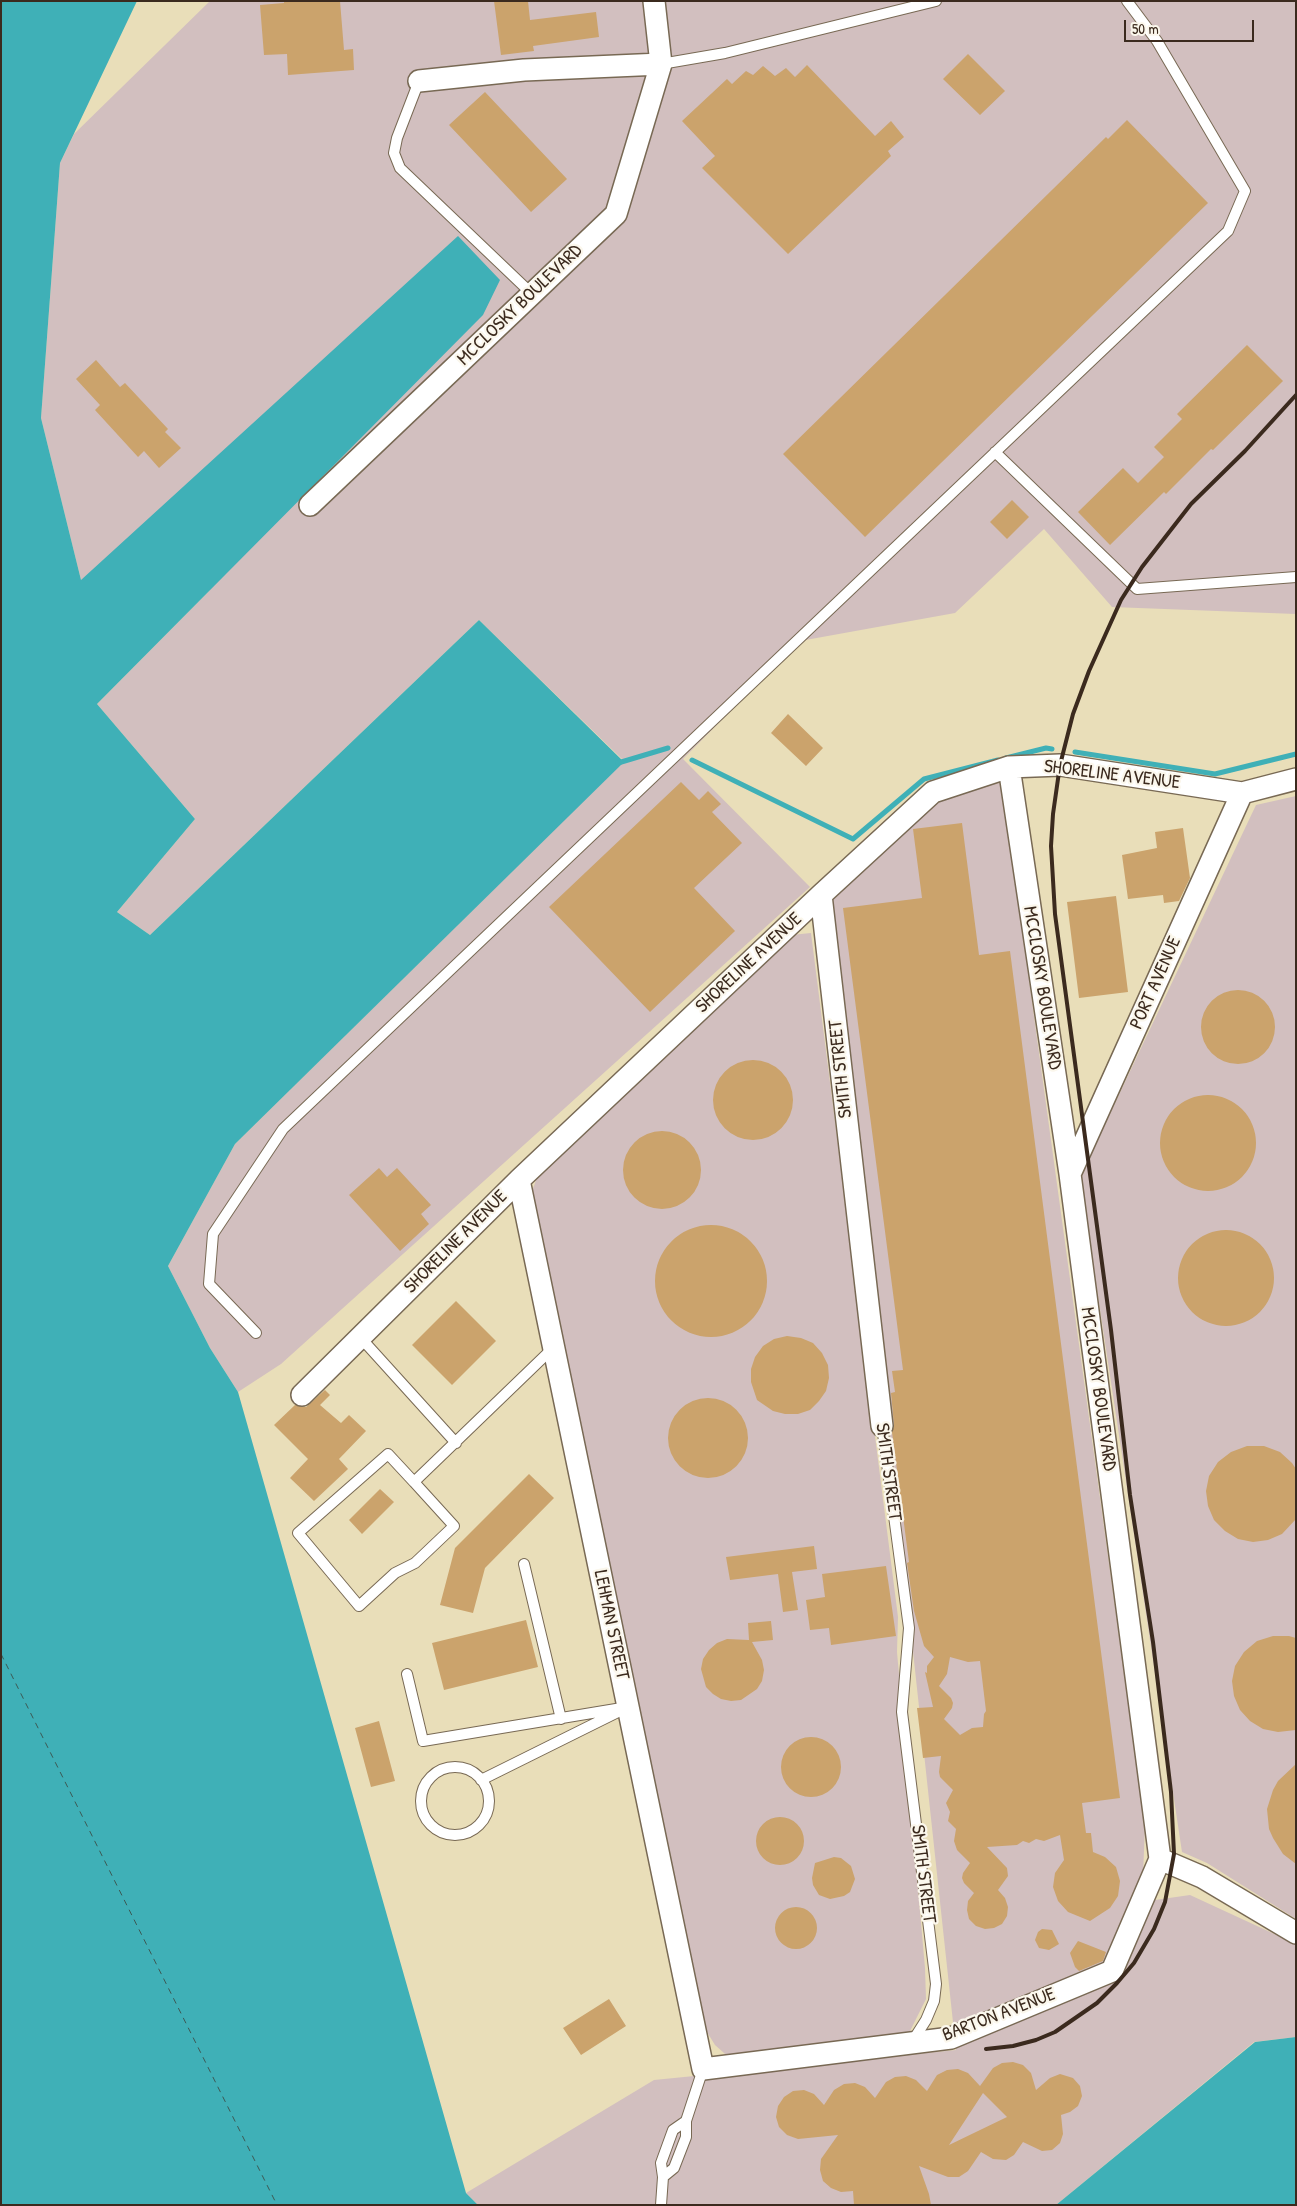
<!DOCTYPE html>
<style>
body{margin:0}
#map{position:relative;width:1297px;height:2206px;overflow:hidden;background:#e9deb9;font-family:"Patrick Hand",sans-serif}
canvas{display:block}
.frame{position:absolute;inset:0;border:2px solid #3b2a1e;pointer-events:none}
.scale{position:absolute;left:1124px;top:20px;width:130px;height:22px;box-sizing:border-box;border:2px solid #3b2a1e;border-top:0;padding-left:6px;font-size:15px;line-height:18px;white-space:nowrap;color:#3b2a1e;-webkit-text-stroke:4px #fbf7ec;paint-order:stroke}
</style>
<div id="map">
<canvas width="1297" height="2206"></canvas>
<div class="frame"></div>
<div class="scale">50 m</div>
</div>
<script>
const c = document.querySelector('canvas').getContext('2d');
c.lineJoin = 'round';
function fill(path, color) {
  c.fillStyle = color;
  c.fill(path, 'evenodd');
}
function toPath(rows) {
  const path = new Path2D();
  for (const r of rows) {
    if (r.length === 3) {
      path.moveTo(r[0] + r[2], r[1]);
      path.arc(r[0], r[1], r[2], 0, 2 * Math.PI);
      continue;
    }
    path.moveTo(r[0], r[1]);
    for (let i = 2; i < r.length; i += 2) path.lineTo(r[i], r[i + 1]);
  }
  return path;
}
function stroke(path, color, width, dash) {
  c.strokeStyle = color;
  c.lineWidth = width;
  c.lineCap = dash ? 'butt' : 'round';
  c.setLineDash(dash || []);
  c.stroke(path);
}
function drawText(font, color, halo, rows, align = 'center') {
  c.font = font + ' "Patrick Hand",sans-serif';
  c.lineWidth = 4.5;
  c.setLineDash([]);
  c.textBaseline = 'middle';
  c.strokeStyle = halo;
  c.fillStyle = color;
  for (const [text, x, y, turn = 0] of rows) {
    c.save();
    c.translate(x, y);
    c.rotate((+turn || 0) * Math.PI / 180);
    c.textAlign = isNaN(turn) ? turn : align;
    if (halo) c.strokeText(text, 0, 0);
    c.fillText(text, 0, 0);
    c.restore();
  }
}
fill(toPath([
 [210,1,1296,1,1296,614,1112,607,1044,529,955,613,800,641,683,759,810,887,281,1364,238,1392,210,1348,168,1266,235,1144,624,761,479,620,150,935,117,912,195,819,97,704,210,590,81,580,41,418,60,163,74,134],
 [1002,783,1145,1826,1143,1875,1134,1903,1190,1895,1296,1944,1296,2037,1254,2042,1056,2205,478,2205,466,2193,654,2080,956,2050,832,900,928,809,954,794,988,784],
 [1296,796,1296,1919,1207,1863,1182,1852,1080,1177,1256,805],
 [811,933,898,1617,897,1652,925,1968,926,1999,910,2031,901,2038,733,2061,715,2045,702,2024,532,1191,538,1175,791,935]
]), '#d2bfbf');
fill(toPath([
 [1,1,137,1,60,163,41,418,81,580,458,236,500,280,483,315,97,704,195,819,117,912,150,935,479,620,624,762,235,1144,168,1266,210,1348,238,1392,466,2193,478,2205,1,2205],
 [1296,2037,1296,2205,1056,2205,1255,2042]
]), '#3fb0b7');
stroke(toPath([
 [1075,752,1215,774,1296,754],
 [1006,758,1046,748,1052,749],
 [692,760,853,839,924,779,998,760],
 [618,763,668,748]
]), '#3fb0b7', 5);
stroke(toPath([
 [1,1654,277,2205]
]), '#3c5954', 1, [6, 5]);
fill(toPath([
 [284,1,340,1,344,50,353,49,354,70,288,75,287,54,264,55,260,5,284,3],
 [494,1,528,1,530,20,596,12,599,37,533,46,534,51,501,55],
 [968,54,1005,91,980,115,943,79],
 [807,65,875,136,891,121,904,137,888,151,891,156,788,254,702,168,715,156,682,121,727,79,732,84,746,71,753,75,763,66,775,76,786,68,795,77],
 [485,92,567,179,531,212,449,125],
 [1127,120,1208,203,865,537,783,454,1106,137,1108,139],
 [1247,345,1283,381,1213,450,1211,449,1166,494,1164,492,1110,545,1078,512,1123,468,1138,483,1164,457,1154,447,1182,419,1177,414],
 [96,360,120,387,125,383,168,429,165,432,181,448,159,468,144,451,138,457,95,410,100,405,76,379],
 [1012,500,1029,517,1007,539,990,522],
 [788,714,823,748,806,766,771,733],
 [681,782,699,800,708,791,721,804,712,812,742,843,694,888,735,931,650,1012,549,907],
 [962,823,979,955,1010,951,1120,1798,1082,1803,1086,1833,1091,1833,1093,1852,1105,1857,1116,1867,1120,1881,1118,1896,1110,1908,1090,1921,1068,1912,1058,1901,1053,1887,1055,1873,1064,1860,1060,1835,1044,1841,1036,1839,1029,1843,1023,1841,1017,1845,987,1847,1007,1868,1008,1876,998,1890,1005,1898,1008,1907,1007,1916,1002,1924,994,1928,985,1929,976,1926,969,1919,967,1910,968,1901,974,1893,964,1883,962,1878,963,1873,970,1863,957,1850,954,1841,956,1829,948,1821,950,1812,946,1803,953,1790,940,1777,939,1772,941,1756,923,1758,917,1708,933,1707,925,1672,927,1673,927,1666,934,1657,924,1646,914,1611,907,1563,909,1562,892,1432,894,1425,891,1393,895,1392,892,1371,903,1370,843,908,922,898,913,829],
 [950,1657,968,1662,980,1661,986,1711,984,1714,983,1727,972,1728,960,1735,944,1719,952,1708,953,1703,951,1698,939,1686,947,1674],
 [1183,828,1190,878,1179,901,1164,903,1163,895,1128,899,1122,855,1157,848,1155,832],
 [1116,896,1128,992,1079,998,1067,902],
 [1238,1027,37],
 [753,1100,40],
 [1208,1143,48],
 [662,1170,39],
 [379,1168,387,1177,397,1168,431,1205,421,1214,429,1224,400,1251,349,1195],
 [711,1281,56],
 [1226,1278,48],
 [456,1301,496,1341,452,1385,412,1345],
 [787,1336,801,1338,813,1343,822,1353,828,1365,829,1378,826,1391,819,1401,810,1410,798,1414,785,1414,773,1411,757,1400,751,1382,751,1369,755,1357,763,1346,774,1339],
 [325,1390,330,1395,320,1405,341,1423,349,1415,366,1431,339,1459,348,1469,314,1501,290,1478,308,1459,274,1425,295,1405,306,1407],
 [708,1438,40],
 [1247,1446,1264,1446,1280,1452,1292,1463,1296,1469,1296,1519,1282,1534,1268,1540,1253,1542,1238,1539,1225,1531,1214,1520,1208,1506,1206,1491,1209,1476,1218,1462,1231,1452],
 [529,1474,554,1498,485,1568,473,1613,440,1605,455,1548],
 [380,1489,394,1502,362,1534,349,1520],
 [814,1546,817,1569,792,1572,798,1610,783,1612,778,1574,730,1580,726,1557],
 [886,1566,896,1636,831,1645,829,1628,810,1630,806,1600,825,1597,822,1574],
 [526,1620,538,1667,444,1690,432,1643],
 [771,1621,773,1640,752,1642,762,1660,764,1670,762,1681,757,1689,741,1700,731,1701,721,1699,713,1694,706,1687,701,1669,703,1659,709,1650,717,1643,727,1639,749,1640,748,1623],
 [1273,1636,1289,1636,1296,1638,1296,1730,1278,1732,1263,1729,1250,1721,1240,1710,1234,1696,1232,1681,1235,1666,1244,1652,1257,1641],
 [379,1721,395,1781,371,1787,355,1728],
 [811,1767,30],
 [1296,1764,1296,1864,1283,1854,1273,1838,1269,1829,1267,1809,1273,1790,1278,1781],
 [780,1841,24],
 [834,1857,841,1858,851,1866,855,1879,850,1892,844,1896,830,1899,819,1895,813,1885,812,1878,815,1863],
 [796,1928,21],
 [1042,1929,1052,1930,1059,1944,1049,1950,1039,1948,1035,1940,1038,1932],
 [1078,1941,1106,1952,1103,1961,1079,1971,1075,1967,1070,1953],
 [609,1999,626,2026,581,2055,563,2028],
 [1013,2062,1023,2065,1031,2073,1036,2090,1050,2078,1060,2074,1073,2078,1080,2086,1082,2096,1078,2106,1070,2112,1061,2115,1063,2134,1060,2143,1052,2150,1042,2151,1023,2142,1014,2155,1006,2160,993,2159,981,2152,968,2171,959,2177,948,2177,919,2166,929,2194,931,2205,854,2205,853,2191,841,2192,831,2188,823,2181,820,2170,821,2159,838,2135,798,2139,787,2135,779,2127,776,2117,778,2106,784,2097,793,2091,804,2090,814,2094,824,2105,834,2090,844,2084,855,2083,865,2087,875,2098,886,2082,895,2077,906,2076,916,2080,927,2091,937,2075,947,2070,958,2069,968,2073,980,2086,993,2068,1002,2063],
 [983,2093,1007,2117,949,2145]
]), '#cba36c');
const service = toPath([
 [661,64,725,53,936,1],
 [419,81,397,138,394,153,400,168,532,294],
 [995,452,1137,589,1296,577],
 [256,1333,209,1284,213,1234,283,1129,1228,231,1245,191,1157,41,1127,1],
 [360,1337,456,1443],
 [882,1426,909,1628,902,1712,936,1984,934,2001,926,2020,912,2042],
 [414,1482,454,1526,415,1563,395,1573,359,1606,298,1533,388,1454,414,1482,553,1348],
 [524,1564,561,1719],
 [407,1674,423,1741,628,1707,481,1780],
 [455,1801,34],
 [686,2121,703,2069],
 [661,2205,663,2177,661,2163,673,2130,686,2121,686,2137,674,2168,663,2177]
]);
const minor = toPath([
 [654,1,661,64],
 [310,505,616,214,661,64,524,70,419,81],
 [1009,767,1070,1174,1160,1859],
 [821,895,882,1426],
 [1070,1174,1242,793],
 [519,1180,703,2069,951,2038,1112,1971,1160,1859],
 [302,1395,519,1180,821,895,933,792,1009,767,1060,765,1242,793,1296,779],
 [1160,1859,1202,1877,1296,1933]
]);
stroke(service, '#786954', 12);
stroke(minor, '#786954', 24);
stroke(service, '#fff', 10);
stroke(minor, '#fff', 21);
stroke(toPath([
 [986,2049,1013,2046,1036,2040,1055,2032,1097,2003,1117,1983,1134,1963,1154,1929,1165,1902,1174,1854,1171,1792,1153,1642,1130,1495,1111,1330,1055,914,1051,846,1053,814,1060,765,1073,714,1089,671,1121,600,1142,567,1191,504,1245,451,1296,395]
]), '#3b2a1e', 4);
drawText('19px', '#3b2a1e', '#fbf7ec', [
 ["MCCLOSKY BOULEVARD",520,305,-44],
 ["SHORELINE AVENUE",1112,775,7],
 ["SHORELINE AVENUE",749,963,-43],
 ["PORT AVENUE",1156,983,-66],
 ["MCCLOSKY BOULEVARD",1042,988,81],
 ["SMITH STREET",841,1069,-96],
 ["SHORELINE AVENUE",456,1242,-45],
 ["MCCLOSKY BOULEVARD",1098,1389,82],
 ["SMITH STREET",888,1472,82],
 ["LEHMAN STREET",611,1625,78],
 ["SMITH STREET",923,1874,83],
 ["BARTON AVENUE",999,2015,-21]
]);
</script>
